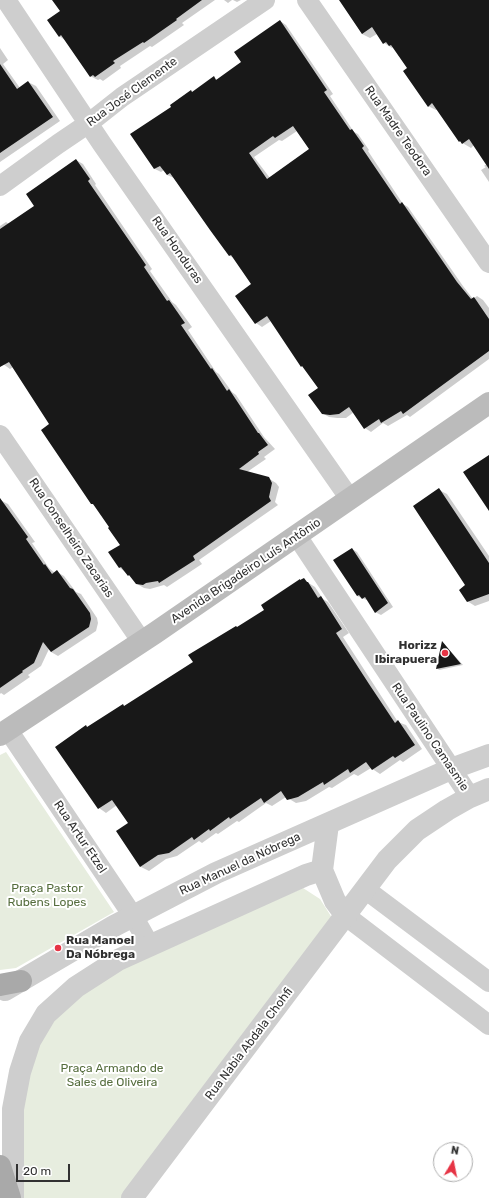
<!DOCTYPE html>
<meta charset="utf-8">
<style>
body{margin:0}
#map{position:relative;width:489px;height:1198px;overflow:hidden;background:#fff;font-family:Rubik,sans-serif}
canvas{display:block}
.north{position:absolute;left:433px;top:1142px;width:40px;height:40px;box-sizing:border-box;background:#fff;border:1px solid #adadad;border-radius:50%;rotate:10deg;font-size:11px;font-weight:700;line-height:16px;text-align:center;color:#313131}
.north::after{content:'';display:block;margin:auto;width:14px;height:18px;background:#e63445;clip-path:polygon(50% 0,100% 100%,50% 72%,0 100%)}
.scale{position:absolute;left:16px;top:1164px;width:54px;height:18px;box-sizing:border-box;border:2px solid #313131;border-top:0;padding-left:5px;font-size:12px;line-height:14px;white-space:nowrap;color:#313131;-webkit-text-stroke:3px #fff;paint-order:stroke}
</style>
<div id="map">
<canvas width="489" height="1198"></canvas>
<div class="north">N</div>
<div class="scale">20 m</div>
</div>
<script>
const c = document.querySelector('canvas').getContext('2d');
c.lineJoin = 'round';
function fill(path, color) {
  c.fillStyle = color;
  c.fill(path, 'evenodd');
}
function toPath(rows) {
  const path = new Path2D();
  for (const r of rows) {
    path.moveTo(r[0], r[1]);
    for (let i = 2; i < r.length; i += 2) path.lineTo(r[i], r[i + 1]);
  }
  return path;
}
function stroke(path, color, width, dash) {
  c.strokeStyle = color;
  c.lineWidth = width;
  c.lineCap = dash ? 'butt' : 'round';
  c.setLineDash(dash || []);
  c.stroke(path);
}
function drawText(font, color, halo, rows, align = 'center') {
  c.font = font + ' Rubik,sans-serif';
  c.lineWidth = 4;
  c.setLineDash([]);
  c.textBaseline = 'middle';
  c.strokeStyle = halo;
  c.fillStyle = color;
  for (const [text, x, y, turn = 0] of rows) {
    c.save();
    c.translate(x, y);
    c.rotate((+turn || 0) * Math.PI / 180);
    c.textAlign = isNaN(turn) ? turn : align;
    if (halo) c.strokeText(text, 0, 0);
    c.fillText(text, 0, 0);
    c.restore();
  }
}
fill(toPath([
 [6,752,114,912,16,968,0,970,0,755],
 [303,888,320,899,334,921,121,1198,24,1198,21,1125,34,1048,50,1020,74,1000,121,969]
]), '#e7eddf');
fill(toPath([
 [53,0,215,0,182,23,184,25,152,47,150,46,120,66,121,68,103,81,100,79,98,80,90,76,65,40,59,36,61,12],
 [224,0,232,0,228,3],
 [233,0,241,0,237,2],
 [340,0,489,0,489,182,481,170,486,167,484,166,487,164,474,145,471,148,459,141,438,109,436,110,428,106,408,69,393,47,392,48,384,43,377,34,370,38,362,34],
 [280,21,286,25,333,94,330,96,354,132,358,134,369,150,368,151,403,204,408,207,463,286,473,299,477,296,483,300,489,308,489,359,410,417,407,415,388,426,383,423,371,432,365,428,354,412,346,418,337,418,329,417,322,413,319,389,271,321,262,327,256,323,253,285,234,258,230,256,211,230,174,178,167,175,164,170,161,172,155,169,131,134,172,107,191,92,193,92,214,78,218,80,242,63],
 [297,131,310,150,270,178,254,157,279,140,282,141],
 [0,48,8,60,3,64,20,88,28,82,36,86,60,121,0,162],
 [76,160,83,164,96,184,95,185,152,269,150,271,172,302,176,305,192,327,188,330,216,372,219,374,232,392,236,395,264,437,275,449,264,457,266,459,247,472,268,478,276,483,279,487,275,502,278,505,199,560,202,564,167,587,164,585,150,589,144,588,137,584,133,578,120,568,110,553,121,545,95,505,92,504,50,424,13,367,10,369,3,364,0,360,0,226,6,222,9,224,35,206],
 [439,490,447,494,489,556,489,601,475,606,467,601,467,586],
 [0,500,8,504,35,542,32,543,49,568,55,573,57,572,64,576,76,592,81,594,97,618,98,623,96,631,58,656,51,652,49,649,41,666,28,675,30,677,4,695,1,693,0,694],
 [352,549,357,552,393,607,381,615,375,612,369,601,357,596],
 [304,580,315,587,323,599,328,602,349,633,343,637,398,722,406,725,422,749,403,762,400,760,380,774,371,768,358,776,354,774,332,788,329,787,306,801,296,803,286,797,272,806,266,803,239,822,237,821,218,834,216,833,202,843,199,841,177,856,166,859,149,871,141,867,117,832,129,824,117,805,106,813,99,808,88,728,125,707,194,663,238,628,265,610],
 [442,642,444,644,463,665,439,670,437,668]
]), '#0003');
fill(toPath([
 [52,0,202,0,176,19,177,20,144,43,143,42,113,61,115,63,95,77,93,75,90,77,61,35,59,37,47,20,60,11],
 [339,0,489,0,489,169,469,139,462,144,460,141,459,142,432,103,428,107,403,71,407,68,391,45,389,46,386,42,383,44,372,27,362,34],
 [280,20,327,90,324,92,350,130,352,129,364,146,362,148,400,204,402,202,457,282,471,299,474,297,489,319,489,351,403,414,401,411,381,423,379,419,364,429,349,407,339,414,330,415,322,414,308,395,318,388,302,366,301,367,267,316,255,324,235,296,251,284,231,255,229,256,210,230,170,173,167,175,160,166,154,169,130,134,171,107,170,105,191,90,192,92,214,76,216,80,241,62,234,52],
 [293,126,309,149,267,179,249,153,273,136,275,138],
 [0,64,17,89,28,81,53,117,0,153],
 [76,159,90,179,88,181,146,265,144,267,167,301,169,300,185,323,181,325,211,369,212,368,227,391,229,389,258,433,259,433,268,445,258,452,259,454,239,469,269,477,272,483,269,497,271,501,193,556,195,560,159,583,158,581,146,583,143,585,136,584,129,575,128,576,121,567,119,568,108,552,120,545,108,528,109,527,93,504,91,504,41,430,49,424,9,362,0,367,0,229,34,206,26,194],
 [489,455,489,511,463,472],
 [439,488,489,563,489,594,467,602,459,590,465,585,413,506],
 [0,498,28,537,26,539,44,565,45,564,52,574,57,570,70,588,73,589,90,613,91,619,89,627,51,652,43,642,34,663,22,671,23,672,0,688],
 [352,548,388,603,375,613,365,597,362,599,359,595,357,596,333,560],
 [304,578,307,582,308,582,318,598,321,596,342,629,336,633,369,684,395,723,398,720,415,745,395,758,393,756,372,770,366,762,350,773,348,769,324,785,323,782,298,797,287,800,281,791,264,803,261,798,230,819,229,817,210,831,209,829,194,840,192,837,169,853,158,855,140,867,116,831,128,823,112,800,98,809,55,747,86,725,87,727,123,704,124,706,193,662,188,655,236,626,237,627,264,610,261,605,300,579,300,580],
 [442,641,461,664,436,669]
]), '#181818');
stroke(toPath([
 [6,0,102,144,350,499],
 [307,0,489,263],
 [0,186,58,144,89,123,122,97,265,0],
 [0,435,142,642],
 [297,536,470,797],
 [8,730,133,916,150,946],
 [365,889,489,982],
 [346,916,489,1025]
]), '#cecece', 20);
stroke(toPath([
 [328,824,322,870,335,901,346,916],
 [5,990,114,926,216,873,451,769,489,755],
 [13,1198,13,1109,20,1072,30,1041,46,1014,76,987,118,960,306,875,322,870],
 [132,1198,387,860,417,830,447,810,470,797,489,789]
]), '#cecece', 22);
stroke(toPath([
 [0,735,155,633,489,403]
]), '#bbb', 22);
stroke(toPath([
 [0,985,21,981],
 [0,1166,10,1198]
]), '#a9a9a9', 22);
for (const [x, y, r, color] of [
 [445,653,4,"#e63445"],
 [58,948,4,"#e63445"]
]) {
  const dot = new Path2D();
  dot.arc(x, y, r, 0, 2 * Math.PI);
  c.fillStyle = color;
  c.fill(dot);
  stroke(dot, '#fff', 1.5);
}
drawText('12px', '#313131', '#fff', [
 ["Rua José Clemente",132,92,-36],
 ["Rua Madre Teodora",398,131,55],
 ["Rua Honduras",177,250,55],
 ["Rua Conselheiro Zacarias",71,538,56],
 ["Avenida Brigadeiro Luís Antônio",246,571,-34],
 ["Rua Paulino Camasmie",430,737,56],
 ["Rua Artur Etzel",80,837,56],
 ["Rua Manuel da Nóbrega",240,864,-25],
 ["Rua Nabia Abdala Chohfi",249,1044,-53]
]);
drawText('bold 12px', '#313131', '#fff', [
 ["Horizz",437,646],
 ["Ibirapuera",437,660],
 ["Rua Manoel",66,941,"left"],
 ["Da Nóbrega",66,955,"left"]
], 'right');
drawText('12px', '#556d3d', '#fff', [
 ["Praça Pastor",47,889],
 ["Rubens Lopes",47,903],
 ["Praça Armando de",112,1069],
 ["Sales de Oliveira",112,1083]
]);
</script>
